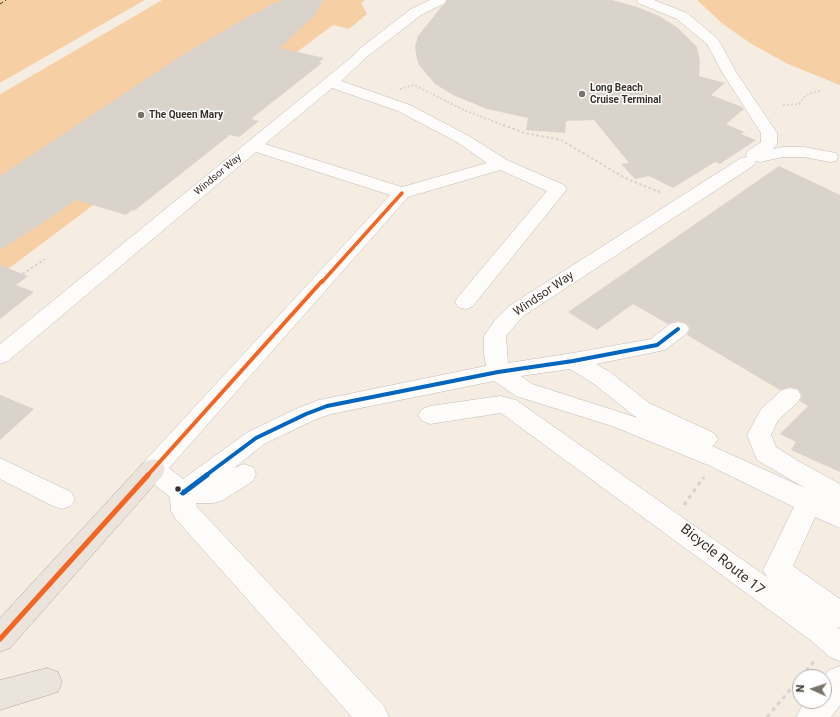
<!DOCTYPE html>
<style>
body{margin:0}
#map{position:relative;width:840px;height:717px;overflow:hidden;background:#f5ece2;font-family:Roboto,sans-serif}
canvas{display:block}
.north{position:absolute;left:792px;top:669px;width:40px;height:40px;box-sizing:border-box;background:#fff;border:1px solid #afadaa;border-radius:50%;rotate:273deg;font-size:11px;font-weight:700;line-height:16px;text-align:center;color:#38322b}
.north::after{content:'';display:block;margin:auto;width:14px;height:18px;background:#7a736b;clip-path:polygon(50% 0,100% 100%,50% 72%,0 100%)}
</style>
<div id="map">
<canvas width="840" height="717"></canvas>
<div class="north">N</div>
</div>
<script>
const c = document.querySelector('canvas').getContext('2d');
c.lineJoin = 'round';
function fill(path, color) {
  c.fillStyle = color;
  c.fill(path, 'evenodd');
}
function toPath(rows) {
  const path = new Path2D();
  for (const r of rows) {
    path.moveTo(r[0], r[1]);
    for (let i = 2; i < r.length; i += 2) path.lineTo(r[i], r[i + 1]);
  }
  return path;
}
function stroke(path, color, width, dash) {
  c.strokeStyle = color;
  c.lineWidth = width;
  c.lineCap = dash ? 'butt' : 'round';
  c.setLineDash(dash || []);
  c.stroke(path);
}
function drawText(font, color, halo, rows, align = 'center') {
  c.font = font + ' Roboto,sans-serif';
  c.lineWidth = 3;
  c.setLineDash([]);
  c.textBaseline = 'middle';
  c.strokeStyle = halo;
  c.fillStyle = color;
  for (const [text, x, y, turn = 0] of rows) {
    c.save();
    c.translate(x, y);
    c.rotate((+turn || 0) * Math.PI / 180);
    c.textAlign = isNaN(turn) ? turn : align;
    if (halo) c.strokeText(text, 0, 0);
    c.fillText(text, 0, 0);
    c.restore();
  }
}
fill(toPath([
 [0,0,145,0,0,83],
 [162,0,365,0,361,3,367,14,349,29,333,25,0,275,0,94],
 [697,0,840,0,840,85,788,64,750,43,723,24]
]), '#f6cfa4');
fill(toPath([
 [145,0,147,0,0,85,0,83],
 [158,0,162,0,0,94,0,92]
]), '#f5ece2');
stroke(toPath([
 [0,4,6,0]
]), '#4b3111', 1, [3.5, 2.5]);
fill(toPath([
 [283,0,323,0,315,15,280,48,324,58,319,62,322,63,251,119,259,121,239,137,230,135,134,211,132,210,126,215,76,200,44,222,0,250,0,176,181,56,254,13,259,12,272,4],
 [447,0,612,0,637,7,659,16,678,28,697,47,700,61,699,76,725,83,711,95,742,107,744,109,726,124,744,132,741,134,756,140,720,164,715,162,673,188,649,176,635,179,621,164,629,163,594,120,566,121,565,133,526,130,528,118,487,109,453,95,435,84,419,65,417,59,415,47,418,36,442,6,446,3],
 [779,166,840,195,840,472,791,450,796,442,780,434,808,406,800,401,802,395,798,389,790,387,780,390,687,335,690,328,686,323,678,321,668,324,633,304,597,330,568,312],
 [0,265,28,276,16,285,34,292,0,319],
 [0,395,34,409,0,440]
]), '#dad3cb');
const minor = toPath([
 [430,0,446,0,445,3,421,15,368,56,341,81,410,105,469,136,507,160,564,185,567,189,472,307,465,309,458,307,455,302,458,297,547,191,500,170,408,197,169,468,183,479,248,432,298,408,319,400,486,366,484,354,484,336,495,320,509,306,741,158,747,157,746,155,748,151,761,142,761,133,722,72,707,44,677,19,638,3,637,0,654,0,687,13,718,39,736,72,777,133,777,144,773,149,783,147,804,147,836,153,838,157,836,161,830,162,804,157,783,157,760,162,755,161,756,162,753,166,523,316,506,336,508,363,573,353,651,339,670,324,678,322,686,324,689,329,686,334,665,350,596,364,610,372,649,403,714,433,718,439,714,445,712,446,805,488,757,460,747,435,761,409,782,390,790,388,798,390,801,396,798,402,778,420,771,435,776,447,798,461,840,484,840,528,815,517,793,566,840,599,840,628,836,626,840,629,840,661,830,657,809,639,501,413,430,424,422,421,418,415,422,409,430,406,500,396,516,400,767,577,763,570,794,507,708,465,612,426,516,396,494,381,331,414,314,420,264,444,234,468,244,464,253,467,256,474,253,481,223,500,214,503,196,503,197,507,384,706,389,717,352,717,175,518,171,511,170,497,144,476,141,469,144,462,390,195,256,152,8,361,0,364,0,344,353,56,358,50,411,9,430,0],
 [332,88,398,111,457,142,487,163,402,187,265,144,332,88],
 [570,369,594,384,633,415,638,418,532,384,521,376,570,369],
 [0,458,71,492,75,499,71,506,62,509,53,506,0,479,0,458],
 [840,666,840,705,831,717,796,717,805,701,824,701,824,677,829,670,840,666]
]);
const major = toPath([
 [153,459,162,462,165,469,162,476,10,648,0,652,0,618,144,462,153,459],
 [47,668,58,672,62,682,58,692,0,710,0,680,47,668]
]);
stroke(minor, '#c2bab3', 1);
stroke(major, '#b4a696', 1);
stroke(toPath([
 [275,52,300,57],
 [268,57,293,62],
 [400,89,414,85,466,111,506,126],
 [214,98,235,103],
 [206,104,244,114],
 [783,105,799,104,806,95,822,90]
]), '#d6d3d1', 1.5, [2, 2]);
stroke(toPath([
 [503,125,525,133,561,140,625,178,662,193],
 [170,131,191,137],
 [92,188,115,197],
 [0,274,15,279,45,259]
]), '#d6d3d1', 2, [2.5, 2.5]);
stroke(toPath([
 [684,505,704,477],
 [801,677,816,659],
 [767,717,800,678]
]), '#d6d3d1', 3, [4, 4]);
fill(minor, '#fefcfb');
fill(major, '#ebe4dd');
stroke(toPath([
 [205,476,256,438,306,414,327,406,498,372,573,361,657,345,678,329]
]), '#0065bd', 4);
stroke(toPath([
 [178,489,183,493,207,475]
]), '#0065bd', 5);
stroke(toPath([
 [322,282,402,193]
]), '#f26522', 3.5);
stroke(toPath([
 [147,476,322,281]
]), '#f26522', 4);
stroke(toPath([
 [0,639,148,475]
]), '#f26522', 5);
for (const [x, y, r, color] of [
 [582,94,4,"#7a736b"],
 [141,115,4,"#7a736b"],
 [178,489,3.5,"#38322b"]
]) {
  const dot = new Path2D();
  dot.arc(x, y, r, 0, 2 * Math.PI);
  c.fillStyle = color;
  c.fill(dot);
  stroke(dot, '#fff', 1.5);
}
drawText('bold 10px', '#38322b', '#fff', [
 ["Long Beach",590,88],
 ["Cruise Terminal",590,100],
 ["The Queen Mary",149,115]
], 'left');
drawText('10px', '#38322b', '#fff', [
 ["Windsor Way",218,175,-40]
]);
drawText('12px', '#38322b', '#fff', [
 ["Windsor Way",544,294,-34]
]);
drawText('14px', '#38322b', '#fff', [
 ["Bicycle Route 17",722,560,39]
]);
</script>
